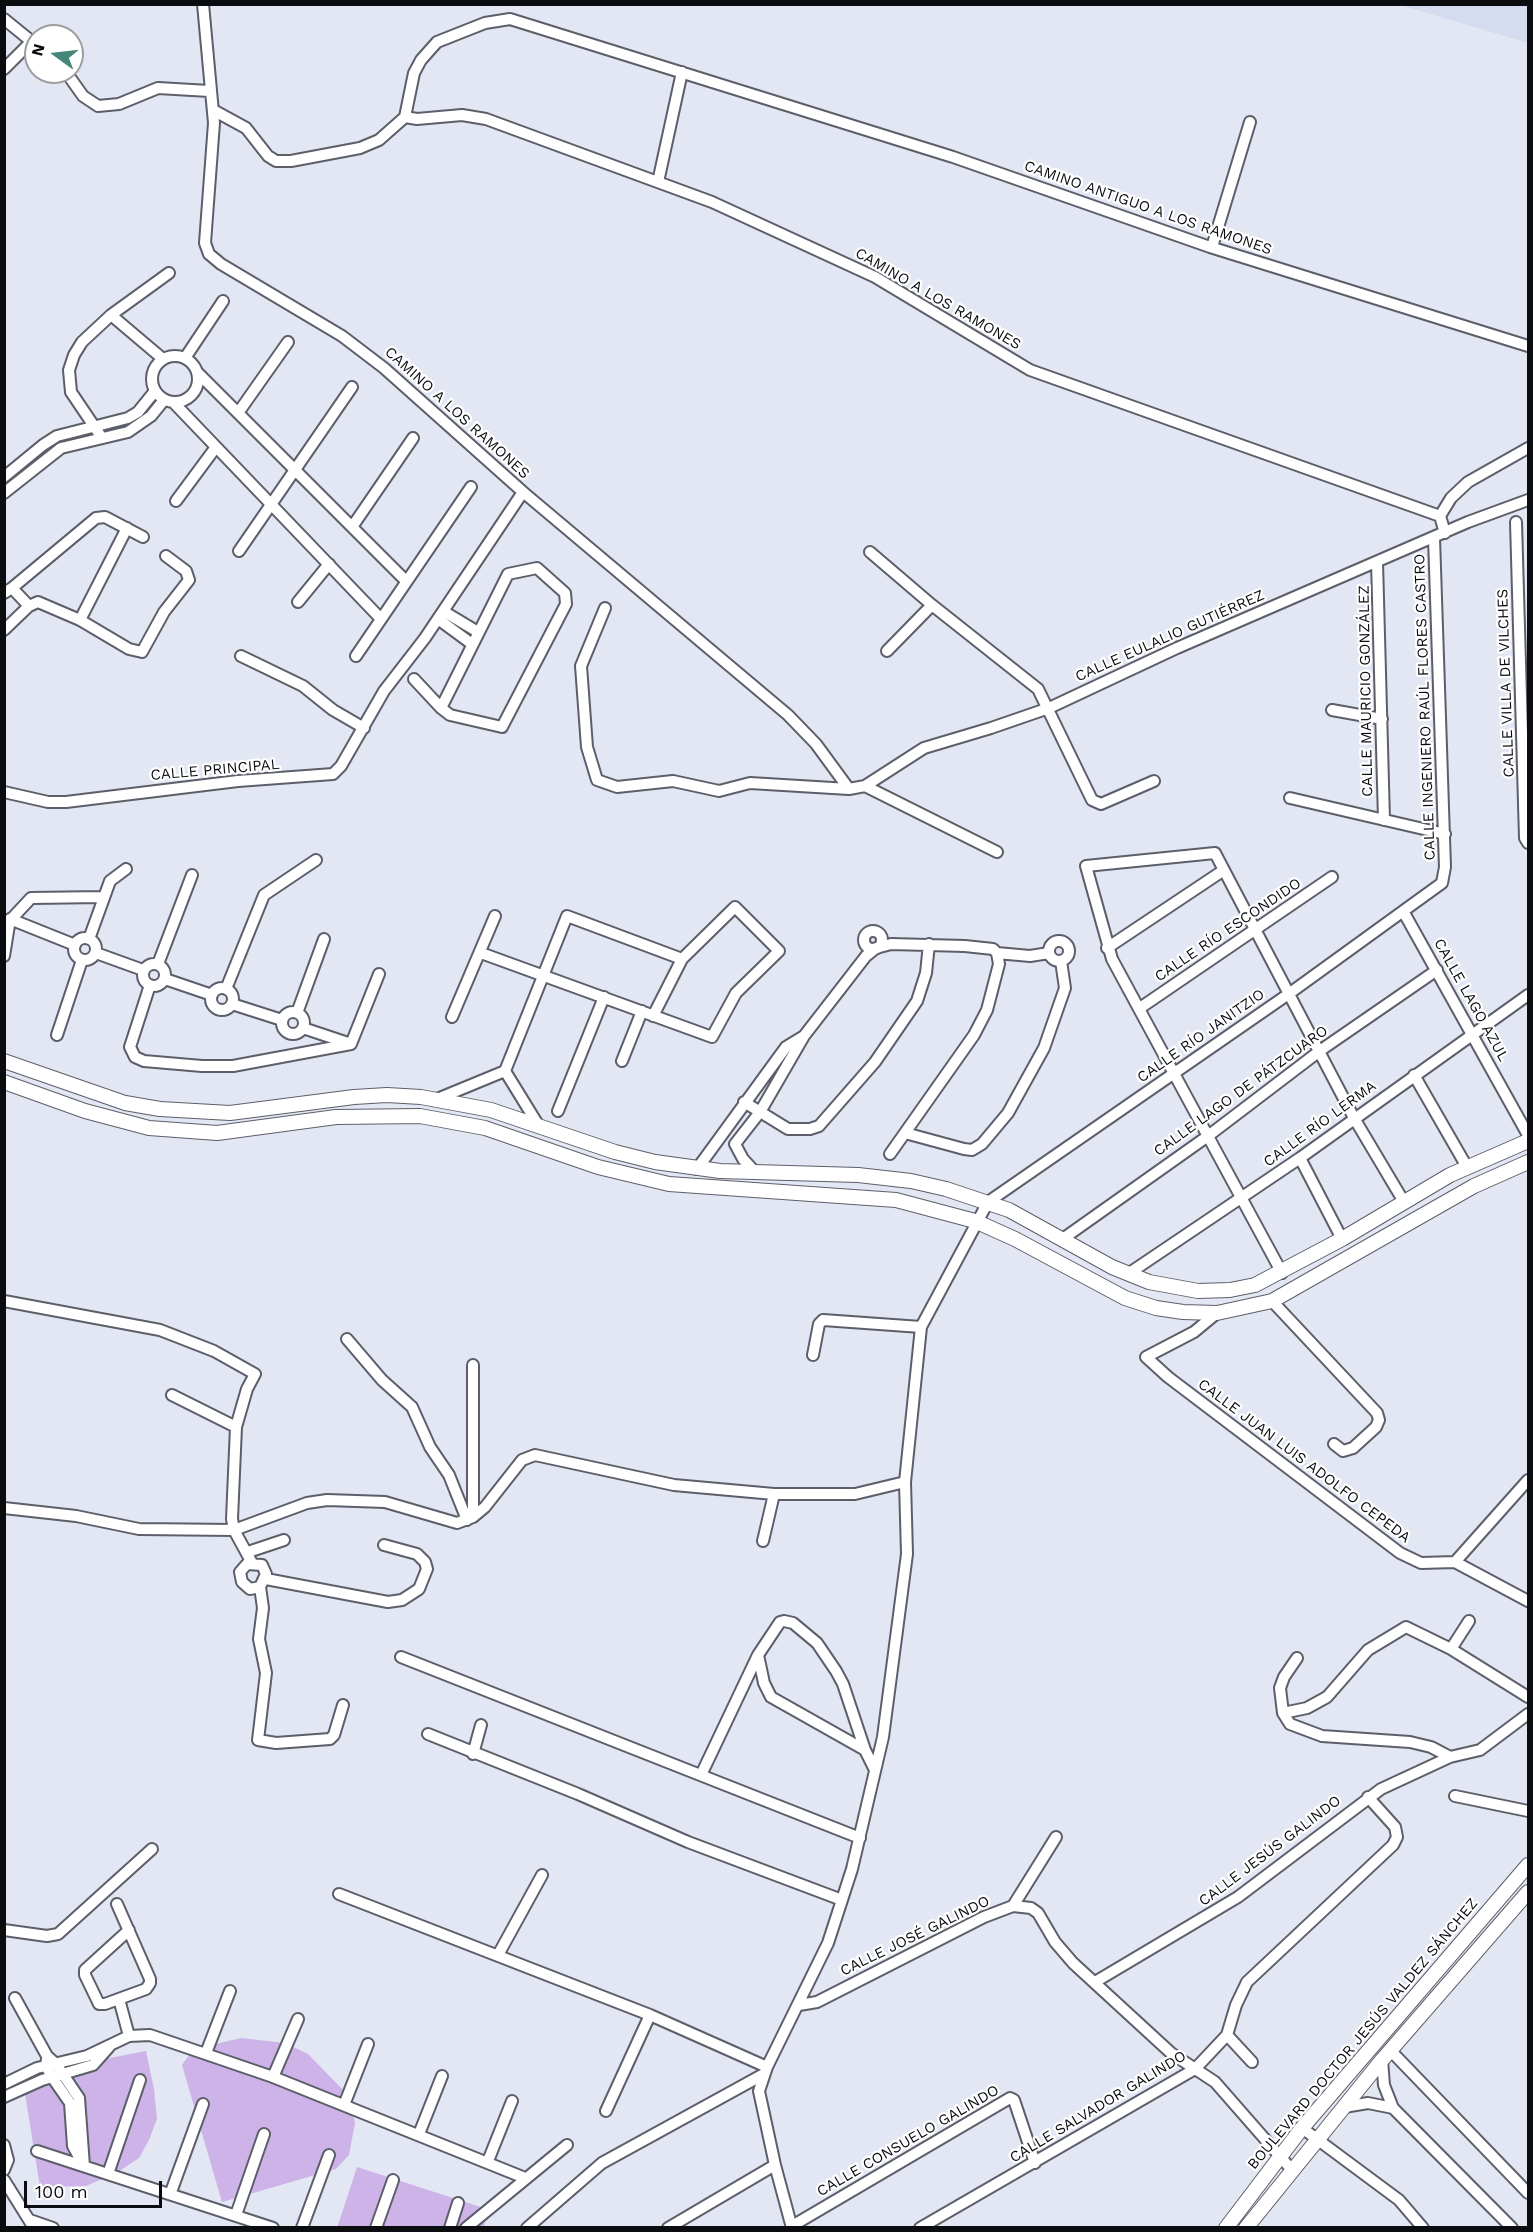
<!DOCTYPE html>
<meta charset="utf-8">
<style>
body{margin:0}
#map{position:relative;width:1533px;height:2232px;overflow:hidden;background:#e3e7f3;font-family:"Work Sans",sans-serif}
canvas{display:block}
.frame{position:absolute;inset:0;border:6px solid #0b0c10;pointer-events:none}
.north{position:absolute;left:24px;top:24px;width:60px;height:60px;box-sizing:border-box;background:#fff;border:2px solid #9d9e9f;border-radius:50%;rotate:285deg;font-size:16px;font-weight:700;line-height:24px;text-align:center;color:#0b0c10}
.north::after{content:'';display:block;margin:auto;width:21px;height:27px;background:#43877b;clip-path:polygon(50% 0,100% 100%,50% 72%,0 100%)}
.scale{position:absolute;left:24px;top:2181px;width:138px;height:27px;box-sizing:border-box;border:3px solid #0b0c10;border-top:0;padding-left:8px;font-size:18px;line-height:21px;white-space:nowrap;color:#0b0c10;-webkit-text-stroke:4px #fff;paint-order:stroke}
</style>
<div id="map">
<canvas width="1533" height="2232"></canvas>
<div class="frame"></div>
<div class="north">N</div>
<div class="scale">100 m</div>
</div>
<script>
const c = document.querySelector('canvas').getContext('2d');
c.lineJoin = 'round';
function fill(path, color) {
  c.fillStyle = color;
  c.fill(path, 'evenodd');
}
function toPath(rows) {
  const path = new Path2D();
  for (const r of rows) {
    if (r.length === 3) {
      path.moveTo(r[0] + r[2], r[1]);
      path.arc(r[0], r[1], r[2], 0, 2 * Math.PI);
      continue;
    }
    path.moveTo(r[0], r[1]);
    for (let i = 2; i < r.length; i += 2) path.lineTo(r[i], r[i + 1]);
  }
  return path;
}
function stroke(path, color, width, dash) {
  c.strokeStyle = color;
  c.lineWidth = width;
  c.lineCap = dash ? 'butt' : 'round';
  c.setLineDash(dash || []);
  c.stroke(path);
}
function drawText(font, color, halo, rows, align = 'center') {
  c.font = font + ' "Work Sans",sans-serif';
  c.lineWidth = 4.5;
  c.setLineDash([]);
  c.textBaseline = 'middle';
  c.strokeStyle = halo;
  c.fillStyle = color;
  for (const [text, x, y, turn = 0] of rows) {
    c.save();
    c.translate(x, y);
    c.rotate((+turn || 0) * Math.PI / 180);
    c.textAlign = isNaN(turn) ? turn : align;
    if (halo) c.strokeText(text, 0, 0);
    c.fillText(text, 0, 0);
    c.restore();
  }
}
fill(toPath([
 [1400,5,1528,5,1528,43]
]), '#d6dcef');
fill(toPath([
 [241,2038,285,2043,308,2054,349,2096,355,2123,349,2155,336,2169,222,2202,182,2065,190,2054,207,2046],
 [146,2051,154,2089,157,2119,149,2140,139,2158,118,2172,86,2186,40,2187,22,2075],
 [357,2167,487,2209,484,2227,337,2228]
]), '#cdb3e7');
const minor = toPath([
 [203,4,214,123,205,243,209,254,221,264,342,336,384,368,523,492,788,715,816,744,849,789],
 [4,19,36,45],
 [4,69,31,42],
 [66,72,83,96,98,106,119,104,158,88,209,91],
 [213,110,246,128,268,156,276,161,291,161,360,148,379,140,405,117,414,73,421,60,437,42,485,23,510,19,953,157,1210,247,1528,346],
 [405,117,417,119,462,115,486,119,712,202,875,277,1030,370,1440,516,1445,533],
 [658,182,682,72],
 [1212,247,1250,122],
 [111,315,163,359],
 [175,379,23],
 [185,358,223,301],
 [198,373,406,581],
 [174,403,381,619],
 [238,413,288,342],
 [102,438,71,392,69,370,74,355,82,342,111,315,169,273],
 [4,477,43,445,57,436,128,418,138,412,155,391],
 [4,493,61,448,128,432,151,416,164,400],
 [176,501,216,447],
 [1440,516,1451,498,1468,482,1528,448],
 [1516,522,1525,838,1528,843],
 [352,527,413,438],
 [239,551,352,387],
 [870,552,932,605,1038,689,1092,800,1101,804,1154,781],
 [1377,562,1384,820],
 [12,588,96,518,105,517,143,537],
 [4,593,12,588,29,606],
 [298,602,329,564],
 [605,608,581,666,587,747,597,780,617,787,673,781,719,791,750,783,849,789,865,786,924,748,991,728,1049,708,1177,648,1468,522,1528,500],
 [443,611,478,632],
 [438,619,472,644],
 [80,620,127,528],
 [4,630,29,606,38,602,80,620,129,649,142,652,164,612,189,580,186,571,166,556],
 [887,651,932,605],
 [241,656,303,686,333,710,364,728],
 [356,656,471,487],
 [414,679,441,708,450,715,502,727,566,604,565,593,537,568,508,574,441,708],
 [1332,710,1382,719],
 [865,786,997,852],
 [4,792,48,802,66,802,238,781,333,774,341,766,384,691,425,638,523,492],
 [1290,798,1445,834],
 [1403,911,1528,1135],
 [10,919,75,945],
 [4,927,31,898,103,897],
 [873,940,9],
 [85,949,11],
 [89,939,110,881,126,869],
 [1059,951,10],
 [1107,948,1224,870],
 [96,953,143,970],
 [481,953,712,1037,736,993,779,951,735,907,682,959,653,1016],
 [997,953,1030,956,1049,953],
 [4,956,10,919],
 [154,975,11],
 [158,964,192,875],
 [165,979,212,995],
 [150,985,130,1047,135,1057,144,1061,202,1066,233,1066,351,1044],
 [222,999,11],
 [226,989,264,895,316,860],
 [232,1004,282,1020],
 [1140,1008,1332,877],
 [293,1023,11],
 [297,1013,324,939],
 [452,1017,495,916],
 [303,1028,348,1043],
 [57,1035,82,960],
 [351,1044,379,974],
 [622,1061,642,1011],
 [505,1071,537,1123],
 [1414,1075,1467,1167],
 [437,1099,505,1071,567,916,682,959],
 [744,1102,788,1129,810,1129,819,1126,875,1062,917,1001,926,973,929,944],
 [558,1111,604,997],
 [905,1133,964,1149,972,1150,982,1144,1008,1113,1044,1048,1065,988,1061,961],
 [1300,1158,1342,1239],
 [697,1169,786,1047,804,1036],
 [755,1172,743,1159,735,1144,760,1112,804,1036,866,956,876,948,891,944,965,946,993,949,997,953,999,964,987,1010,974,1035,890,1154],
 [1064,1238,1208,1136,1321,1050,1437,970],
 [1282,1273,1112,959,1086,866,1215,853,1354,1118,1404,1202],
 [1128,1274,1300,1158,1528,995],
 [4,1301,160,1330,214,1351,255,1374,247,1389,236,1427,232,1519,234,1530,252,1563],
 [1272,1301,1377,1413,1379,1420,1376,1427,1353,1448,1343,1451,1334,1444],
 [1217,1313,1194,1332,1146,1357,1168,1377,1400,1553,1421,1563,1455,1562],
 [347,1339,382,1380,412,1407,430,1447,449,1475,467,1520],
 [813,1355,819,1324,823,1320,921,1327],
 [473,1365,473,1517],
 [172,1395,236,1427],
 [4,1508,76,1516,139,1529,234,1530,307,1503,327,1500,385,1502,457,1523,473,1517,485,1507,522,1460,535,1455,674,1485,774,1494,855,1494,905,1482],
 [763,1541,774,1494],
 [248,1552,284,1540],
 [1455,1562,1528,1480],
 [1455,1562,1528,1601],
 [266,1579,388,1602,402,1600,419,1589,427,1569,425,1562,417,1554,384,1545],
 [260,1587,250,1589,242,1582,240,1572,247,1564,262,1565,266,1574,260,1587,263,1608,259,1639,266,1673,258,1740,276,1743,330,1739,334,1735,343,1705],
 [1451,1649,1469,1621],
 [758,1655,764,1683,771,1697,865,1750],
 [401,1657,860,1838],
 [1297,1658,1284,1677,1280,1688,1283,1713,1290,1724,1322,1736,1410,1742,1431,1747,1450,1757],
 [1283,1713,1307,1708,1327,1697,1368,1650,1406,1627,1451,1649,1528,1697],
 [428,1734,578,1794,688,1842,842,1900],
 [473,1754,481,1725],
 [701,1775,758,1655,780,1622,784,1621,793,1623,817,1643,836,1671,843,1684,865,1750,874,1768],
 [1455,1796,1528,1811],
 [339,1894,650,2015,767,2067],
 [117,1904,150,1979,150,1983,146,1989,105,2004,99,2004,85,1975,85,1970,129,1930],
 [1013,1906,1056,1837],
 [4,1930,47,1936,58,1934,152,1849],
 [498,1955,542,1875],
 [1095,1982,1238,1897,1381,1789,1450,1757,1480,1750,1528,1714],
 [15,1998,47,2056,56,2064,79,2098,84,2166],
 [119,1999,129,2036],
 [799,2005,817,2002,984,1917,1013,1906,1031,1908,1038,1913,1055,1942,1073,1963,1171,2053,1215,2082,1292,2170],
 [1227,2035,1252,2062],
 [1391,2051,1528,2193],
 [206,2053,230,1991],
 [47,2059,46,2066,52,2077,70,2103,73,2146,84,2166],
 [1382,2060,1384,2085,1393,2108,1512,2228],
 [273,2077,298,2019],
 [4,2084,37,2068,87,2056,129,2036,150,2035,273,2077,525,2178],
 [4,2097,42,2080,93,2065,109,2047],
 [344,2105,368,2044],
 [1344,2107,1368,2103,1393,2108],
 [606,2111,650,2015],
 [1302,2128,1399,2200,1423,2228],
 [419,2134,442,2076],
 [4,2145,8,2160,4,2170],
 [37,2151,273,2228],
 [488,2161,512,2101],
 [108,2174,140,2080],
 [4,2180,34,2228],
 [171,2192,203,2104],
 [236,2215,264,2134],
 [30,2220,53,2228],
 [792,2226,1010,2098,1014,2100,1035,2163],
 [302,2228,329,2155],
 [376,2228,393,2180],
 [450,2228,458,2203],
 [466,2228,567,2145],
 [527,2228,602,2163,764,2074],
 [668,2228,775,2165],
 [792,2228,775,2165,759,2091,767,2067,828,1943,852,1869,883,1737,907,1554,905,1482,921,1327,988,1202,1290,993,1442,883,1445,867,1434,538],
 [920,2228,1195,2069,1227,2035,1236,2005,1247,1982,1393,1845,1397,1837,1395,1827,1368,1797]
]);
const major = toPath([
 [4,1061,125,1103,160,1109,230,1113,354,1097,387,1095,421,1097,491,1110,615,1152,655,1162,720,1171,858,1175,911,1181,946,1189,1009,1210,1112,1267,1149,1282,1198,1291,1230,1290,1255,1285,1342,1239,1450,1175,1528,1141],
 [4,1082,85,1111,149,1128,217,1133,336,1117,420,1116,485,1128,598,1167,669,1184,896,1200,975,1221,1015,1239,1125,1298,1156,1308,1183,1312,1217,1313,1272,1301,1474,1186,1528,1162],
 [1226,2228,1302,2128,1528,1865],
 [1246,2228,1382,2060,1528,1892]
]);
stroke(minor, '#5c5f6a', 14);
stroke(major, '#5c5f6a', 16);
stroke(minor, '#fff', 10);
stroke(major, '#fff', 14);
drawText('15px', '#0b0c10', '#fff', [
 ["CAMINO ANTIGUO A LOS RAMONES",1148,208,19],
 ["CAMINO A LOS RAMONES",938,299,30],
 ["CAMINO A LOS RAMONES",457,413,42],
 ["CALLE EULALIO GUTIÉRREZ",1170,636,-24],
 ["CALLE VILLA DE VILCHES",1506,683,-92],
 ["CALLE MAURICIO GONZÁLEZ",1366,691,-91],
 ["CALLE INGENIERO RAÚL FLORES CASTRO",1425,707,-92],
 ["CALLE PRINCIPAL",215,770,-5],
 ["CALLE RÍO ESCONDIDO",1228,930,-34],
 ["CALLE LAGO AZUL",1471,1000,61],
 ["CALLE RÍO JANITZIO",1201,1036,-35],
 ["CALLE LAGO DE PÁTZCUARO",1241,1091,-36],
 ["CALLE RÍO LERMA",1320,1124,-36],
 ["CALLE JUAN LUIS ADOLFO CEPEDA",1304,1461,37],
 ["CALLE JESÚS GALINDO",1270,1851,-37],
 ["CALLE JOSÉ GALINDO",915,1936,-26],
 ["BOULEVARD DOCTOR JESÚS VALDEZ SÁNCHEZ",1363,2034,-50],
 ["CALLE SALVADOR GALINDO",1098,2107,-31],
 ["CALLE CONSUELO GALINDO",908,2141,-30]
]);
</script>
